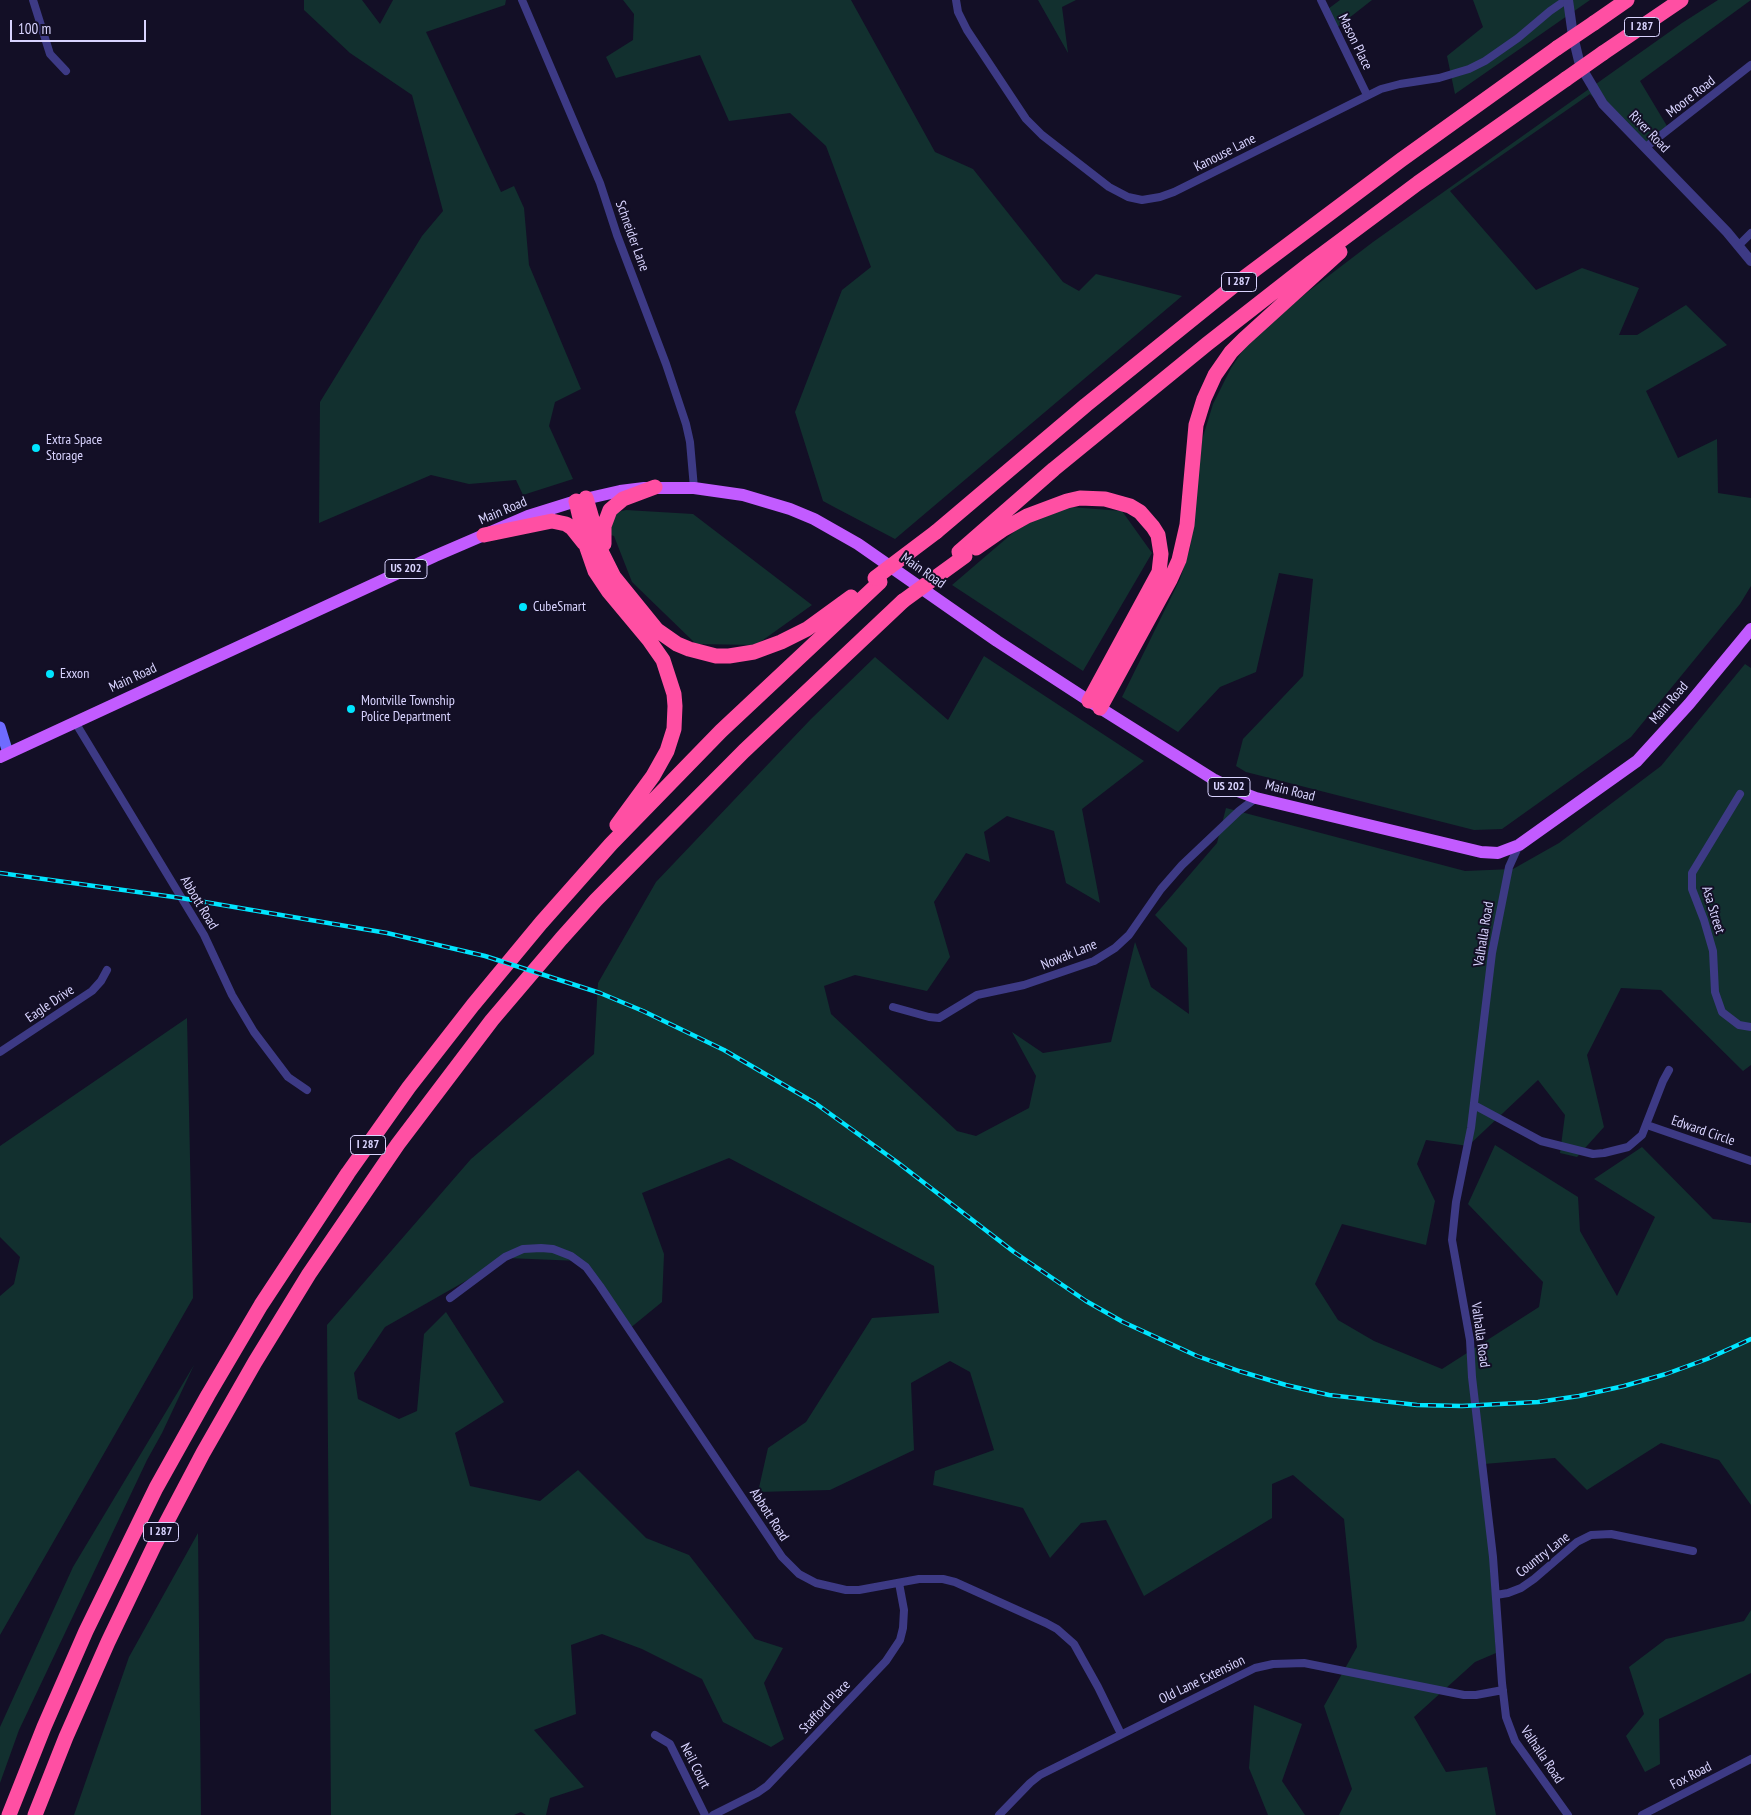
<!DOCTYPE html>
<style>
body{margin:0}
#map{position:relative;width:1751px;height:1815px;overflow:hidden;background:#130f26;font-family:"PT Sans Narrow",sans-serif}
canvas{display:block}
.scale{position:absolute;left:10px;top:20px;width:136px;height:22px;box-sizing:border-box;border:2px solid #d9d4ff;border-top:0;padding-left:6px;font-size:15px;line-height:18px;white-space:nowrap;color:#d9d4ff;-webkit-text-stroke:4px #130f26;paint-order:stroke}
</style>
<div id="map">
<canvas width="1751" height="1815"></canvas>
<div class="scale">100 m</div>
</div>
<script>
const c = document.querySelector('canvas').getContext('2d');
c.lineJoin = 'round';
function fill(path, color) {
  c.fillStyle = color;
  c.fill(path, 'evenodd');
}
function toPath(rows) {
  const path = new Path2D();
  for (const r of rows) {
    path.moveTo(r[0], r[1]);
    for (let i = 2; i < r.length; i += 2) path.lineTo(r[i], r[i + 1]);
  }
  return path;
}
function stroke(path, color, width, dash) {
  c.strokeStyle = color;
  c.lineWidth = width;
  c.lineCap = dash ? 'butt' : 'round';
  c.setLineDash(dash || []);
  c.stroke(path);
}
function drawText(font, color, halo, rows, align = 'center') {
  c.font = font + ' "PT Sans Narrow",sans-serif';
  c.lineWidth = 4;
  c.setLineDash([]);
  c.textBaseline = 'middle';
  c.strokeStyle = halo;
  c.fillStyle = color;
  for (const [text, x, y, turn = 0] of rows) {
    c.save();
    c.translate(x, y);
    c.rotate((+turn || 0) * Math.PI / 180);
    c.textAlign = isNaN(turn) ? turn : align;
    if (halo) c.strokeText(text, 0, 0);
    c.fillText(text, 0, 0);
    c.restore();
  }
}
fill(toPath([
 [304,0,362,0,380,24,393,0,506,0,505,5,426,32,501,192,514,186,524,208,529,265,581,389,555,402,549,426,573,479,523,495,516,480,469,484,431,475,319,523,320,402,422,236,443,211,412,95,350,53,304,10],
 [623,0,851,0,935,152,973,169,1063,282,1079,291,1096,274,1182,296,895,539,836,508,823,501,795,412,842,290,871,267,826,146,790,113,729,121,700,55,616,78,606,57,633,40,634,14],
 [1038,0,1076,0,1062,7,1068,53],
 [1340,0,1372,0,1335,29,1324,12],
 [1473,0,1590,0,1455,94,1447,56,1483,27],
 [1718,0,1751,0,1640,81,1667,126,1642,148,1590,94,1450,191,1536,290,1582,268,1639,288,1619,335,1637,335,1686,305,1727,345,1646,391,1678,458,1717,439,1718,493,1751,498,1751,586,1740,604,1631,737,1502,829,1474,830,1246,772,1236,766,1243,739,1303,676,1313,579,1279,573,1256,672,1220,687,1178,732,1122,697,1180,579,1190,548,1202,440,1213,404,1231,368,1249,341,1310,290,1373,242,1682,23],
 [1070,507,1122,511,1152,553,1083,671,952,585,1022,525],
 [626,510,693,514,812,605,756,645,696,644,632,582,614,536,569,523],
 [984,656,1144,761,1082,809,1100,903,1066,883,1054,831,1007,816,984,832,990,862,966,853,934,902,950,957,927,991,855,975,824,986,831,1014,957,1131,976,1136,1029,1108,1036,1076,1012,1032,1043,1053,1111,1042,1135,942,1151,987,1189,1014,1187,948,1155,915,1217,843,1226,808,1465,871,1513,869,1559,843,1661,766,1745,664,1751,668,1751,1065,1743,1071,1661,990,1621,988,1587,1055,1604,1127,1577,1157,1560,1153,1565,1115,1538,1080,1468,1146,1426,1140,1417,1164,1435,1201,1426,1245,1342,1224,1315,1284,1338,1320,1374,1341,1442,1369,1539,1307,1543,1282,1468,1204,1495,1145,1578,1197,1580,1231,1617,1296,1655,1217,1594,1179,1642,1147,1713,1219,1751,1223,1751,1505,1719,1460,1661,1443,1587,1490,1555,1458,1484,1464,1496,1653,1475,1662,1414,1717,1446,1772,1487,1767,1496,1815,1339,1815,1352,1789,1324,1706,1357,1647,1344,1519,1293,1475,1272,1484,1272,1518,1144,1596,1106,1520,1081,1523,1050,1558,1023,1508,933,1485,935,1471,994,1450,970,1372,950,1361,911,1383,914,1450,830,1490,758,1492,768,1448,806,1422,872,1318,939,1313,934,1266,729,1158,642,1193,664,1254,662,1302,629,1329,580,1261,506,1258,385,1327,354,1373,358,1399,399,1419,417,1411,424,1334,446,1312,504,1402,455,1433,470,1486,540,1501,578,1470,646,1538,689,1555,755,1639,783,1648,764,1683,784,1739,771,1747,723,1722,702,1679,642,1649,602,1634,571,1645,576,1714,534,1730,584,1787,550,1798,546,1815,526,1815,521,1812,514,1815,331,1815,327,1325,471,1159,594,1054,598,983,656,882,811,719,875,657,948,720],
 [187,1018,193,1298,0,1635,0,1296,14,1284,20,1257,0,1237,0,1146],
 [194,1365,162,1433,147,1460,19,1730,0,1783,0,1727,73,1567],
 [198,1533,201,1815,74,1815,129,1657],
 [1751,1610,1751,1673,1659,1719,1660,1764,1645,1772,1626,1736,1644,1714,1629,1667,1666,1639,1744,1621],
 [1254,1705,1302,1724,1282,1781,1305,1815,1268,1815,1249,1768]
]), '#12302f');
stroke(toPath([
 [33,0,50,54,66,71],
 [522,0,600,183,617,235,666,364,686,424,690,442,694,488],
 [956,0,958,12,967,30,1026,119,1042,135,1109,187,1128,197,1142,200,1160,197,1174,192,1381,89,1400,84,1439,78,1469,69,1485,61,1518,38,1550,11,1566,0],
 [1321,0,1367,95],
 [1646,147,1751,65],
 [1738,246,1751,233],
 [75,722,204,935,232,995,254,1032,288,1077,307,1090],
 [1740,794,1692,873,1692,889,1704,920,1713,951,1715,992,1722,1012,1739,1025,1751,1027],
 [1519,845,1509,867,1492,953,1471,1128,1456,1202,1452,1240,1470,1340,1472,1377,1493,1557,1502,1683,1506,1717,1515,1741,1568,1815],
 [893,1007,929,1017,939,1018,977,995,1024,985,1094,961,1115,948,1129,935,1161,889,1182,865,1239,811,1256,798],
 [0,1052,92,991,101,981,107,970],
 [1474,1105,1541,1141,1593,1154,1604,1153,1628,1147,1642,1135,1663,1081,1669,1070],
 [1647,1125,1751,1161],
 [450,1298,505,1257,523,1249,541,1248,553,1249,571,1256,586,1267,600,1286,782,1557,799,1574,816,1583,846,1590,859,1590,919,1579,943,1579,955,1582,1046,1623,1057,1629,1074,1644,1098,1687,1121,1734],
 [1496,1595,1508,1593,1521,1588,1534,1579,1577,1542,1591,1535,1611,1534,1693,1551],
 [655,1735,670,1744,705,1815],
 [713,1815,757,1793,767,1786,886,1661,900,1640,903,1628,904,1610,899,1583],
 [999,1815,1030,1783,1040,1775,1255,1668,1273,1664,1304,1663,1464,1695,1476,1695,1503,1690],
 [1642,1815,1751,1759]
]), '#3d3a85', 8);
stroke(toPath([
 [1568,0,1573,36,1579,61,1584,72,1603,104,1727,232,1751,261]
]), '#3d3a85', 10);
stroke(toPath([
 [0,727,8,753]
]), '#6f6bff', 11);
stroke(toPath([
 [0,757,435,556,528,516,576,501,620,491,644,488,694,488,743,495,790,509,814,519,858,544,997,641,1100,708,1213,779,1235,790,1256,798,1481,852,1498,853,1519,845,1637,761,1689,704,1751,629]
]), '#c25bff', 12);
stroke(toPath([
 [1594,23,1627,0],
 [1603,53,1681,0],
 [586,498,602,553,614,577,657,630,677,644,689,649,716,656,729,656,754,652,781,642,807,629,851,597],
 [576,501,587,548,595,571,609,592,649,640,663,660,674,694,675,706,674,729,667,751,653,776,617,825],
 [936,532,1086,405,1241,280,1401,160,1557,48],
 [484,535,552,521,566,524,572,528,584,543],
 [604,544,604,526,610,510,623,499,655,487],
 [976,548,1002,530,1027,516,1067,501,1080,498,1105,499,1130,506,1140,512,1153,527,1158,535,1161,554,1159,572,1089,701],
 [959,552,1054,469,1207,344,1312,262,1418,183,1566,79],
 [1100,708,1170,580,1179,560,1187,525,1196,425,1204,399,1215,375,1231,352,1244,339,1340,252],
 [9,1815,44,1727,86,1631,156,1488,208,1395,261,1305,348,1173,409,1087,473,1005,541,923,611,844,721,731,880,582],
 [35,1815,66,1737,108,1642,154,1546,203,1453,255,1362,309,1274,398,1144,492,1020,561,939,596,900,744,751,903,601]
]), '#ff4fa3', 15);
const rail = toPath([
 [0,873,181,898,387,933,485,956,600,993,643,1011,724,1050,815,1103,897,1162,1014,1252,1086,1301,1123,1322,1197,1356,1239,1371,1286,1385,1329,1395,1417,1405,1462,1406,1538,1402,1579,1396,1624,1386,1666,1374,1707,1359,1751,1339]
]);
stroke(rail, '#00e5ff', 4.5);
stroke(rail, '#130f26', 2.5, [8]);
stroke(toPath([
 [1557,48,1594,23],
 [1566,79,1603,53],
 [875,578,936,532],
 [903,601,965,556]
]), '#ff4fa3', 15);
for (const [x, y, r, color] of [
 [36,448,5,"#00e5ff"],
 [523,607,5,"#00e5ff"],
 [50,674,5,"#00e5ff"],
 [351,709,5,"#00e5ff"]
]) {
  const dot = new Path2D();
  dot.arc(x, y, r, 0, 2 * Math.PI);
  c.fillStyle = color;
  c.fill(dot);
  stroke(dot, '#130f26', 2);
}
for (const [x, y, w] of [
 [1642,27,35],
 [1239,282,35],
 [406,569,42],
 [1229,787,42],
 [368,1145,35],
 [161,1532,35]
]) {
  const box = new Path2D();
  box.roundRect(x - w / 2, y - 9.5, w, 19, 4);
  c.fillStyle = '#130f26';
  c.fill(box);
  stroke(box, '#d9d4ff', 1);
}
drawText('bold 12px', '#d9d4ff', null, [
 ["I 287",1642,27],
 ["I 287",1239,282],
 ["US 202",406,569],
 ["US 202",1229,787],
 ["I 287",368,1145],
 ["I 287",161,1532]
]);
drawText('14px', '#d9d4ff', '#130f26', [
 ["Mason Place",1355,42,64],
 ["Moore Road",1691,97,-38],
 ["River Road",1649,132,46],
 ["Kanouse Lane",1225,153,-27],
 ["Schneider Lane",632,236,70],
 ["Main Road",503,511,-23],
 ["Main Road",923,571,35],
 ["Main Road",133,678,-25],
 ["Main Road",1669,703,-49],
 ["Main Road",1290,791,14],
 ["Abbott Road",199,903,59],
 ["Asa Street",1713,910,73],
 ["Valhalla Road",1484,934,-81],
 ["Nowak Lane",1069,955,-22],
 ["Eagle Drive",50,1004,-34],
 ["Edward Circle",1703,1131,19],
 ["Valhalla Road",1480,1335,82],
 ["Abbott Road",769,1515,57],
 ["Country Lane",1543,1555,-38],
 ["Old Lane Extension",1202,1680,-26],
 ["Stafford Place",825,1707,-47],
 ["Valhalla Road",1542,1755,56],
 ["Neil Court",695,1766,63],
 ["Fox Road",1691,1776,-27]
]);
drawText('14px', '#d9d4ff', '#130f26', [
 ["Extra Space",46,440],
 ["Storage",46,456],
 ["CubeSmart",533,607],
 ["Exxon",60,674],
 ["Montville Township",361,701],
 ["Police Department",361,717]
], 'left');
</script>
